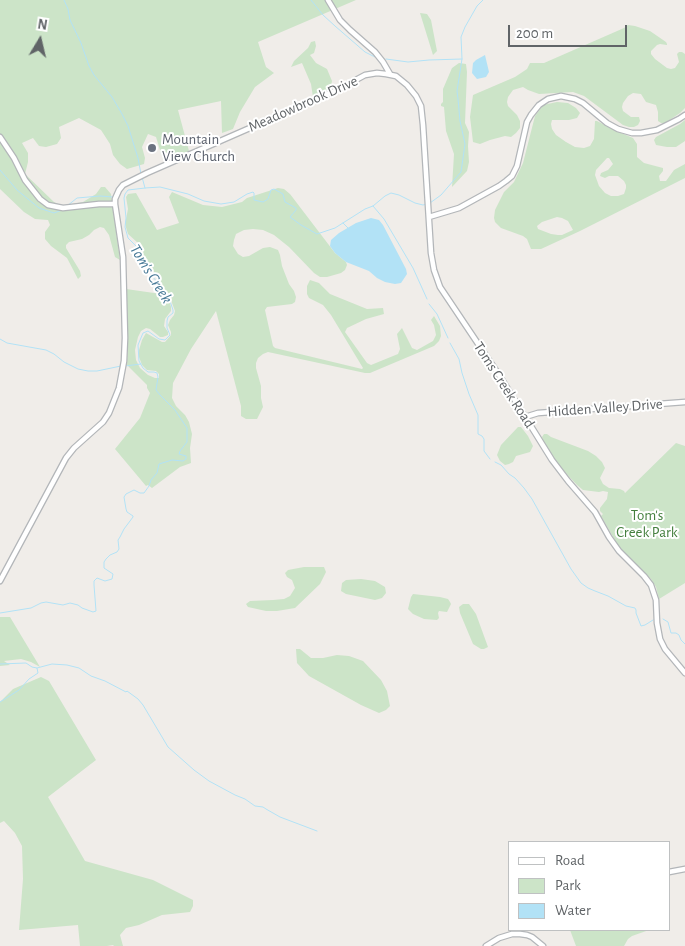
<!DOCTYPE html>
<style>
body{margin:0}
#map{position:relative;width:685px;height:946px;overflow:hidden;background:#f0ede9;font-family:"Alegreya Sans",sans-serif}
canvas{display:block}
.legend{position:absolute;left:508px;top:841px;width:162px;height:90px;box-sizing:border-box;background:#fff;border:1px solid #bfc1c2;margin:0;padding:6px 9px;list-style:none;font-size:15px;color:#606467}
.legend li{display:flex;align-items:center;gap:10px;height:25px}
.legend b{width:25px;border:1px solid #bfc1c2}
.north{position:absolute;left:15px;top:15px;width:50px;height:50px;-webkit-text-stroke:4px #fff;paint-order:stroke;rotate:9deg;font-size:14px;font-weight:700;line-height:20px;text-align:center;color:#606467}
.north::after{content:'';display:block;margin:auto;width:18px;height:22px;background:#606467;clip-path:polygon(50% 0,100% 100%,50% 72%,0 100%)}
.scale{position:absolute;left:508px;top:25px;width:119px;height:22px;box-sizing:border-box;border:2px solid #606467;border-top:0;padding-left:6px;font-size:15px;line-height:18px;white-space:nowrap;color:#606467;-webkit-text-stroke:4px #fff;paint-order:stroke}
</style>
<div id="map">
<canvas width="685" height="946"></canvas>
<ul class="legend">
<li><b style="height:6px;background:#fff"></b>Road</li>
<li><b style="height:14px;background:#cce4c8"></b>Park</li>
<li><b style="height:14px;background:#b2e2f6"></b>Water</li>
</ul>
<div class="north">N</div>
<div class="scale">200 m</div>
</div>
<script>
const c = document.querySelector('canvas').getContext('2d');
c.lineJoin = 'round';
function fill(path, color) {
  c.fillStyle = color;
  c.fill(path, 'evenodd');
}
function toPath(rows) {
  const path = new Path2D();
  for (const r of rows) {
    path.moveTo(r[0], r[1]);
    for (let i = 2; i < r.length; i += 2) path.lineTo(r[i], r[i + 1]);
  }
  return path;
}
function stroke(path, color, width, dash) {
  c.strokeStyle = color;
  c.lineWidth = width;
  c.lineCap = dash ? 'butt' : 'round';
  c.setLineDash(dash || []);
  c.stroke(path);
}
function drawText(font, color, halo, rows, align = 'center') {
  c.font = font + ' "Alegreya Sans",sans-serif';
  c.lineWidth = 4;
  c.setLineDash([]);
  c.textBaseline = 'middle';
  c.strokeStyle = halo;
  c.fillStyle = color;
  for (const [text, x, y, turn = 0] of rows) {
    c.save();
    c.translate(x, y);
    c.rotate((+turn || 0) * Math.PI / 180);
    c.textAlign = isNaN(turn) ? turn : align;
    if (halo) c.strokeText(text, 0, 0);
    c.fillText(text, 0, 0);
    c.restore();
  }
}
fill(toPath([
 [0,0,356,0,258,42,266,67,274,73,255,87,240,112,233,129,222,133,221,101,178,110,189,151,163,160,156,137,148,134,142,147,145,158,144,164,127,169,120,164,113,155,110,144,101,130,79,118,59,127,61,138,57,144,46,147,39,146,33,138,22,143,28,153,28,162,25,174,54,202,62,206,83,202,96,194,101,187,105,187,111,194,120,260,115,257,109,235,104,228,100,227,94,230,89,235,82,239,69,242,66,245,66,248,80,271,81,276,78,279,67,258,51,246,45,239,45,232,50,225,48,220,35,219,24,212,0,189],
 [420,13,427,14,431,20,437,51,433,55],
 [628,25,635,26,650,31,666,42,667,44,667,45,660,44,657,45,651,51,651,54,655,59,667,68,671,69,675,68,679,62,677,54,679,52,682,52,685,54,685,108,680,113,665,123,661,123,658,121,658,112,656,105,646,102,641,94,633,93,628,96,623,103,622,107,623,111,631,117,639,117,640,121,638,125,634,127,629,127,623,125,584,96,573,92,539,94,528,90,523,87,513,90,508,97,507,102,508,106,517,115,520,121,520,128,516,133,511,137,505,136,490,140,480,144,473,142,470,117,473,95,515,77,527,69,530,63,544,63,624,28],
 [315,41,316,46,314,53,310,55,316,63,327,69,332,81,331,86,325,92,313,97,311,84,302,63,291,67,294,61,308,48,311,42],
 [459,63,466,64,467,72,465,123,469,132,468,146,469,162,467,171,452,187,454,154,446,131,444,107,441,106,441,104,443,102,443,89,452,68],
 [557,102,568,103,576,108,580,113,577,118,569,120,552,120,551,124,552,129,556,135,566,142,575,147,584,148,590,146,594,139,595,121,597,121,614,130,633,138,637,144,637,157,644,163,663,168,663,171,659,176,660,181,666,181,674,170,685,164,685,178,580,231,541,249,531,249,527,239,523,236,501,228,495,222,494,218,495,210,504,192,514,182,523,163,535,116,543,105],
 [607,158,609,158,613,164,608,170,601,173,600,176,605,178,609,176,618,176,624,181,626,185,626,188,624,194,618,196,611,196,605,193,599,186,595,175,596,170],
 [557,217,562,218,568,221,573,230,562,235,558,235,551,234,538,229,537,226,542,222],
 [685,120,685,141,676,147,667,147,656,145,654,140,656,137,680,124],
 [278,188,284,189,290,194,335,253,346,262,347,265,345,270,341,273,327,277,320,277,314,273,289,247,274,235,263,230,253,229,244,230,236,234,234,240,233,246,238,254,243,257,249,256,263,248,270,247,278,250,280,255,282,266,289,284,294,291,296,297,295,302,292,304,267,307,265,310,273,346,275,348,362,369,363,368,331,315,323,305,309,298,307,294,307,286,310,280,319,283,330,294,367,309,383,308,384,314,366,319,347,328,345,332,367,363,371,365,398,354,400,349,397,334,402,328,412,348,417,350,433,341,436,335,434,325,431,320,434,316,440,326,441,336,439,341,434,346,370,373,365,373,268,352,263,354,258,358,256,363,256,368,261,386,261,398,263,407,257,419,246,419,241,416,241,406,216,311,191,349,173,383,172,398,176,406,185,415,189,422,192,434,190,448,191,463,180,467,152,488,148,485,146,486,115,449,140,418,150,393,147,388,147,385,127,365,128,343,126,289,161,294,164,295,169,300,171,307,171,311,165,319,164,326,168,332,168,335,163,337,160,337,150,329,146,328,141,331,138,337,135,350,136,360,140,368,148,375,155,378,159,378,159,374,156,371,147,370,142,365,139,357,139,350,142,340,146,333,162,342,165,342,171,335,171,332,168,325,170,320,174,315,175,311,169,295,158,281,150,265,142,253,138,243,128,234,125,224,128,209,126,197,128,194,136,193,157,230,179,223,169,197,172,192,203,205,222,207,242,202,247,198],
 [518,427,521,427,528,436,533,446,530,452,516,456,513,462,509,464,505,465,500,461,497,455,501,445],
 [544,434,547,434,551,437,588,451,596,456,602,462,605,468,600,478,603,484,609,488,620,489,624,491,625,493,676,443,685,446,685,583,659,599,656,587,651,579,619,547,601,516,603,514,600,511,600,508,607,499,608,492,603,491,599,492,583,490,577,485,561,468,544,445,542,437],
 [304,567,324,567,326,572,320,584,295,608,277,611,266,611,248,607,246,604,250,601,273,600,284,599,290,596,295,588,292,580,287,577,285,573,288,570],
 [361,579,375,581,385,587,386,593,382,598,375,600,346,594,341,591,342,583,346,580],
 [413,594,440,597,448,599,450,602,451,604,447,612,439,611,438,613,439,618,437,620,424,619,413,614,408,609,411,597],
 [463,604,469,604,476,614,488,647,484,649,481,649,473,644,460,613,459,607],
 [0,617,10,617,40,667,31,662,21,659,4,661,10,665,0,666],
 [296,649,300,649,311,658,323,658,337,655,349,656,363,661,381,680,387,691,390,706,386,710,379,713,361,705,309,676,297,663],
 [41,677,49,681,96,760,48,797,85,861,153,880,193,900,193,906,190,912,162,915,139,925,126,928,120,935,123,946,114,946,113,945,107,946,80,946,78,925,19,930,23,879,22,846,15,833,4,821,0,823,0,702,13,689],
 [570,930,649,930,632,936,628,939,624,946,576,946]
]), '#cce4c8');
fill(toPath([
 [485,55,489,72,486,77,477,79,472,73,473,63,476,60],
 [371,218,379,220,383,225,406,269,407,274,401,283,395,284,385,282,377,278,369,271,346,262,335,253,330,246,331,240,339,233,356,223]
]), '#b2e2f6');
stroke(toPath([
 [64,0,68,9,70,20,81,43,89,66,94,75,112,97,122,114,128,126,138,158,141,174],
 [311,0,323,15,335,26,365,52,375,57],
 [386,59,408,62,429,60,462,59],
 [0,170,17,190,39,208,54,213,62,210],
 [142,177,145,188],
 [430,203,441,195,461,172,465,144,460,121,458,99,457,91,462,59,461,37,465,27,477,6,483,0],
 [67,206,77,198,100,196,113,197],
 [373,206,384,219,413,268,427,299],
 [343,223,348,228],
 [429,304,437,314,448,338],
 [0,339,7,343,46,350,54,354,64,362,78,369,88,371,97,371,121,366],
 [450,343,459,359,462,373,469,394,478,415,478,434,482,436,484,439,484,451,490,459],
 [125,366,141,364],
 [495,462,501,465,509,474,515,478,524,488,532,499,571,569,581,583,588,588,595,591,608,596,626,606,635,608,636,610,636,613,641,626,645,625,653,620],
 [0,613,31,608,41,603,46,602,63,605,70,603,78,605,82,608,93,612,96,611,94,585,94,581,97,578,105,581,112,579,113,574,104,568,104,562,106,559,110,555,117,552,119,549,118,540,120,537,124,529,133,517,133,516,127,512,126,509,124,497,126,494,134,490,140,493,144,493,149,486,151,480,157,473,159,464,172,460,183,461,186,459,186,456,179,454,180,451,187,442,187,428,175,410,160,395,156,390,158,377,157,373,154,372,148,372,143,368,139,361,138,345,143,333,148,331,159,339,165,340,170,335,167,328,167,321,168,317,173,313,173,310,169,298,150,273,148,265,145,259,140,257,139,249,128,238,125,227,126,218,124,198,125,194,128,190,145,188,160,187,188,194,204,201,221,204,234,202,247,194,253,192,254,193,254,200,263,202,268,199,271,190,274,189,283,194,285,202,296,208,296,210,290,217,301,225,317,234,335,228,365,209,373,206,385,196,391,193,399,195,415,203,423,205,427,204],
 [663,619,668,622,671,633,676,633,679,635,681,640,685,644],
 [0,664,26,663,32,667,37,668,38,673,29,679,19,690,0,702],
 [37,668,52,664,67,665,79,668,91,676,105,681,126,692,127,691,138,699,143,705,168,747,194,770,209,781,235,795,245,799,255,806,263,807,266,809,280,817,317,831]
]), '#b2e2f6', 1);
const minor = toPath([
 [328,0,340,20,350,30,375,52,383,62,390,74],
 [0,137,14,158,25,180,40,199,48,205,63,208,99,204,115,204],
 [429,217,459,208,499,186,506,181,512,176,517,166,527,122,531,115,539,105,548,99,561,96,575,99,583,103,607,123,618,129,632,133,641,133,657,130,679,119,685,115],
 [525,417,538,413,685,402],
 [0,581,66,458,74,448,103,422,109,413,119,388,124,361,125,338,123,257,115,204,115,199,119,190,123,185,147,173,339,89,365,75,377,73,386,74,396,76,407,85,416,96,421,106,423,125,431,253,434,270,440,287,501,378,552,460,568,481,595,512,609,537,619,551,644,576,651,585,656,600,657,623,660,639,665,649,685,673],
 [669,872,685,869],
 [486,946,499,938,512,934,520,934,527,935,532,937,543,946]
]);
stroke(minor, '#b3b6b9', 7);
stroke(minor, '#fff', 4.5);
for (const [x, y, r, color] of [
 [152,148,5,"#6b7280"]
]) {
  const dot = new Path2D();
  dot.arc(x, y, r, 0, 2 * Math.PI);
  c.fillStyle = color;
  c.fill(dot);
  stroke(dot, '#fff', 2);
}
drawText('15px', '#606467', '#fff', [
 ["Meadowbrook Drive",303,104,-24],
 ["Toms Creek Road",504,385,57],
 ["Hidden Valley Drive",605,408,-4]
]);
drawText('15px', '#5b616d', '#fff', [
 ["Mountain",162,139],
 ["View Church",162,156]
], 'left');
drawText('15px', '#447f3e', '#fff', [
 ["Tom's",647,515],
 ["Creek Park",647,532]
]);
drawText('italic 16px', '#487a97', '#fff', [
 ["Tom's Creek",151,274,58]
]);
</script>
